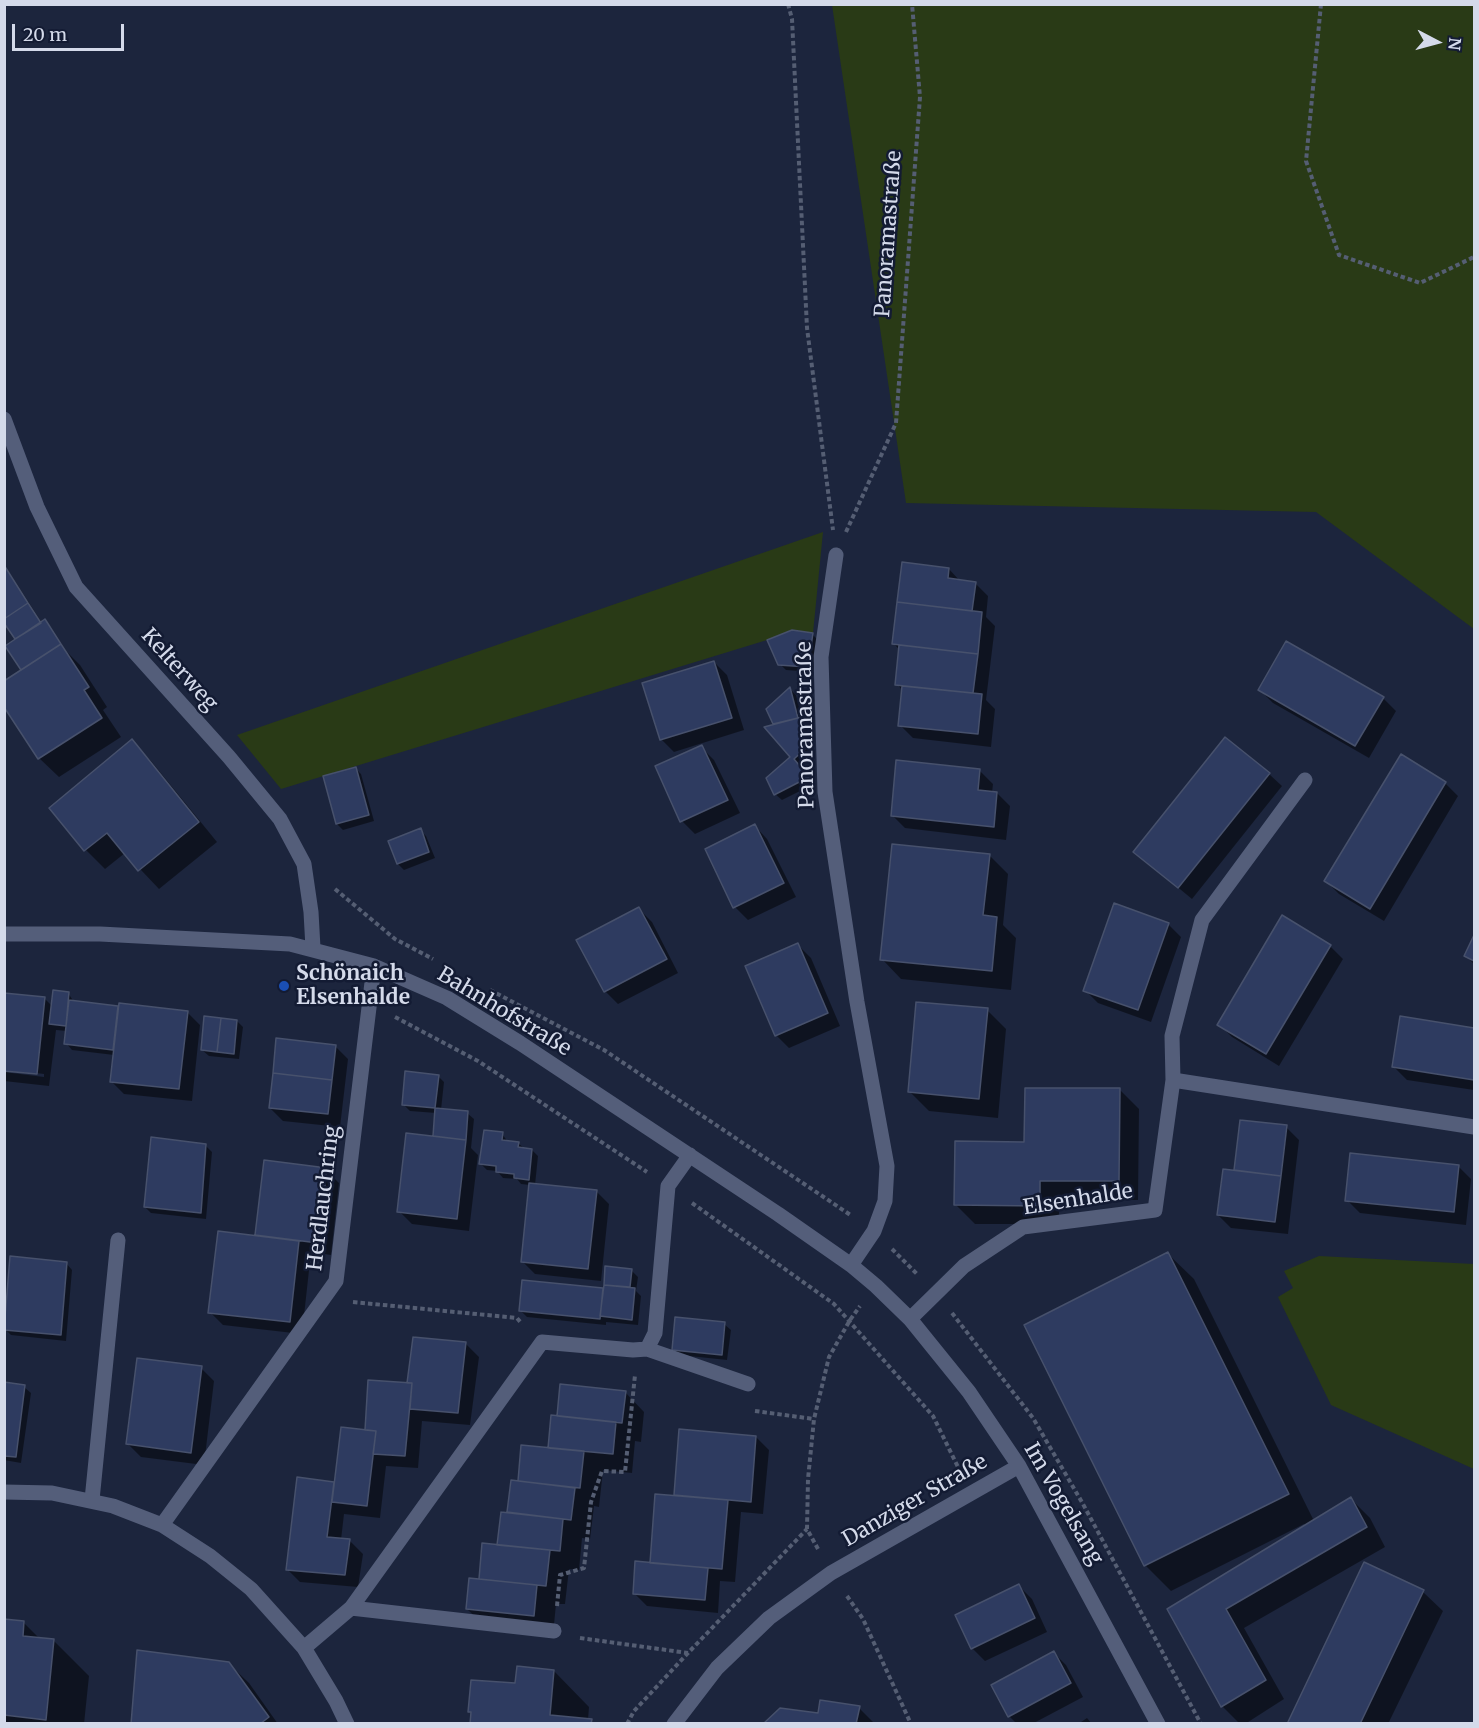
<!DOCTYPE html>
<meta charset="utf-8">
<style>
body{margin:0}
#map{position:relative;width:1479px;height:1728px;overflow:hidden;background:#1c253d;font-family:Merriweather,serif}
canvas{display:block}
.frame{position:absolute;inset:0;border:6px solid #d4daea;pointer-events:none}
.north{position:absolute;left:1407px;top:12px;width:60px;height:60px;-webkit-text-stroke:4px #131b33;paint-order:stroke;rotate:96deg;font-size:16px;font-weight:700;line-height:24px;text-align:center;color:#d4daea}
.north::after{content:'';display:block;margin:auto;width:21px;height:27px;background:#d4daea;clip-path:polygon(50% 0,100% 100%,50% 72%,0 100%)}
.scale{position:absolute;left:12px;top:24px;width:112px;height:27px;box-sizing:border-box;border:3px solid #d4daea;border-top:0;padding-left:8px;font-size:18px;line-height:21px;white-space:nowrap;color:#d4daea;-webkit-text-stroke:4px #131b33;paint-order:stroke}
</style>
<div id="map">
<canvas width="1479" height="1728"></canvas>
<div class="frame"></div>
<div class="north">N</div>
<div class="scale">20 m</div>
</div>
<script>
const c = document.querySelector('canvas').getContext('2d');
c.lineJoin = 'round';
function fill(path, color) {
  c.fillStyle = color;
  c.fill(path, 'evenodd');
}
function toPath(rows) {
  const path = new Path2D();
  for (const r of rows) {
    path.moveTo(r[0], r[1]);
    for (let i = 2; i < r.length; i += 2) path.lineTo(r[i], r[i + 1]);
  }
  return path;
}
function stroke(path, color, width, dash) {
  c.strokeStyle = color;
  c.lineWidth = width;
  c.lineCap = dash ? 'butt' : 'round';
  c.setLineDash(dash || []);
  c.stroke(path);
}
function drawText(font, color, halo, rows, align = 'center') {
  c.font = font + ' Merriweather,serif';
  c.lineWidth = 5;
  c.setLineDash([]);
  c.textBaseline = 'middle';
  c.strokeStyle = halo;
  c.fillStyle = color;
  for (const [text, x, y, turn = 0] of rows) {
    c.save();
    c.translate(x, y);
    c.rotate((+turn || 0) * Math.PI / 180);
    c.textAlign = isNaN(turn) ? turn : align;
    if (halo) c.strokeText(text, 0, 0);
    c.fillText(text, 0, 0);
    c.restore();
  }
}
fill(toPath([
 [832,5,1474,5,1474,629,1316,512,906,503],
 [823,532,813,633,792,630,767,640,281,789,237,735],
 [1319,1256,1474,1264,1474,1469,1331,1405,1278,1297,1293,1288,1284,1271]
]), '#293a16');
fill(toPath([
 [4,564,42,623,45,621,51,627,67,652,80,665,107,707,103,710,121,737,59,777,39,758,4,705,23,671,17,639,8,626,4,628],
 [949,569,960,581,975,583,988,596,986,617,995,626,986,700,995,709,991,747,913,738,900,725,903,691,897,684,900,650,893,643],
 [812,634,818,640,813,672,786,670,780,664],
 [714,662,727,675,744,730,674,752,661,739],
 [790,689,796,695,802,719,807,725,810,755,799,766,814,784,782,800,775,794,792,758,768,710],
 [1260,690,1383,698,1396,711,1369,758,1273,703],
 [132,741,151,761,217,842,159,889,125,853,105,869,86,850,51,808],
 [701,747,714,760,740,813,695,834,682,821,657,767],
 [355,768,361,774,374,821,343,830,337,824],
 [980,771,993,784,992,793,997,793,1010,806,1006,840,905,828,892,815],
 [1269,774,1282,786,1192,899,1135,852],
 [1445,783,1458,796,1384,921,1339,894,1326,881],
 [755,826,767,839,796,897,748,920,735,907,707,850],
 [420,830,426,836,435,858,404,870,398,864,390,842],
 [989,855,1008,874,1003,925,1016,938,1011,990,901,979,882,959],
 [639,909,652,922,678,973,618,1004,605,991],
 [1168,924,1181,937,1151,1022,1098,1003,1085,990],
 [1474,938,1474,964,1466,956],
 [798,945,811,958,840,1026,789,1048,776,1035,747,967],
 [1330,946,1343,959,1279,1066,1232,1037,1219,1024],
 [68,993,74,1002,187,1012,200,1025,192,1101,124,1094,111,1081,114,1055,72,1050,66,1043,67,1031,56,1030,49,1086,4,1081,4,1072,44,1077,44,1074,4,1069,45,999,53,1007],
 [987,1010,1006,1029,998,1118,929,1111,910,1092],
 [1402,1018,1474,1029,1474,1090,1407,1080,1394,1067],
 [237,1021,243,1027,239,1059,209,1056,202,1050],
 [335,1046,348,1059,340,1127,283,1121,270,1108],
 [438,1076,444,1082,441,1110,467,1113,474,1119,471,1148,478,1155,469,1231,412,1224,399,1211,437,1138,434,1136,436,1113,410,1111,404,1105],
 [1120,1090,1139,1109,1138,1200,1059,1200,1059,1224,975,1224,956,1205,1026,1143],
 [1241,1121,1286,1127,1299,1140,1288,1234,1231,1228,1218,1215,1235,1172],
 [502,1134,508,1142,518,1143,525,1149,532,1150,538,1156,535,1185,596,1191,609,1204,601,1281,535,1274,522,1261,530,1185,521,1184,517,1179,503,1178,497,1171,487,1170,481,1164],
 [205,1145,212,1152,206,1219,151,1213,145,1207],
 [265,1162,326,1170,339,1183,331,1255,311,1252,302,1334,223,1325,210,1312,256,1237],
 [1458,1166,1471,1179,1466,1225,1360,1213,1347,1200],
 [1168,1254,1194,1279,1314,1521,1351,1499,1370,1518,1385,1547,1244,1628,1284,1699,1245,1724,1240,1724,1222,1706,1169,1609,1305,1526,1304,1524,1171,1591,1145,1565,1026,1325],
 [66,1263,72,1270,66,1341,11,1335,5,1329],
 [607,1268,631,1270,638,1277,636,1291,641,1296,638,1325,606,1322,606,1325,527,1317,521,1311,524,1282,604,1290],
 [724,1324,731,1330,727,1360,680,1355,674,1349],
 [466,1344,479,1357,470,1425,422,1421,418,1468,386,1466,380,1518,344,1514,341,1540,350,1541,363,1554,358,1587,300,1582,287,1569,298,1479,335,1484,366,1431,408,1384],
 [201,1368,214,1381,204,1465,141,1457,128,1444],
 [4,1384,24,1387,31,1393,21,1463,4,1460],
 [625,1392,644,1412,641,1442,635,1441,632,1473,603,1470,599,1507,594,1506,590,1539,582,1538,579,1570,569,1569,565,1604,556,1604,553,1635,487,1628,467,1609,480,1580,484,1545,498,1546,509,1514,512,1482,519,1483,549,1449,558,1418],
 [681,1431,756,1437,769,1450,763,1514,741,1512,735,1582,720,1581,718,1613,647,1606,634,1593,651,1565,675,1497],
 [1019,1586,1032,1599,1047,1632,985,1661,972,1648],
 [1423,1592,1443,1611,1388,1724,1289,1724],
 [4,1621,24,1623,40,1639,54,1641,89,1676,84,1724,4,1724],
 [1054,1653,1066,1665,1083,1697,1032,1724,1017,1724,1009,1716],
 [229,1664,249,1683,278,1724,133,1724],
 [554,1671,589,1707,588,1720,594,1724,471,1724,472,1714,470,1711,517,1685],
 [859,1708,875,1724,765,1724,820,1714],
 [1087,1718,1092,1724,1078,1724]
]), '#0007');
const building = toPath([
 [902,562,949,568,948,578,976,582,972,611,897,602,902,562],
 [4,565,28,603,4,619,4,565],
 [897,602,982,612,978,654,892,644,897,602],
 [28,603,41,623,15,639,4,623,4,619,28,603],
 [45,619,61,644,21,670,5,646,45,619],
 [792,630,813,633,808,667,778,665,767,640,792,630],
 [1286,641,1384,697,1355,746,1258,690,1286,641],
 [61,644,89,687,84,690,102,718,38,759,4,707,4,681,61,644],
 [899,645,978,654,973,693,895,685,899,645],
 [714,661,732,718,660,740,642,683,714,661],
 [902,686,982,694,978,734,898,726,902,686],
 [790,687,798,718,773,724,766,709,790,687],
 [802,717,805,749,794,759,809,777,774,795,766,778,790,757,764,727,802,717],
 [1225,737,1270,773,1178,888,1133,852,1225,737],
 [132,739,199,822,138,871,107,833,84,851,49,808,132,739],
 [702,745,728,800,680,822,655,766,702,745],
 [1401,754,1446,782,1370,909,1324,881,1401,754],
 [896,760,980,769,978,790,997,792,994,827,891,816,896,760],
 [356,767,369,815,336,824,323,776,356,767],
 [755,824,784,883,733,908,705,849,755,824],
 [421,828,429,852,397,864,388,841,421,828],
 [892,844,990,854,983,915,997,917,992,971,880,960,892,844],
 [1114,903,1169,923,1138,1010,1083,991,1114,903],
 [639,907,667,959,604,992,576,940,639,907],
 [1282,915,1331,945,1266,1054,1217,1025,1282,915],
 [1474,935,1474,961,1464,956,1474,935],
 [798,943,828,1013,775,1036,745,966,798,943],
 [53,990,69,992,66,1026,49,1024,53,990],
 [4,993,45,997,37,1074,4,1071,4,993],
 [69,1000,118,1006,113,1050,64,1044,69,1000],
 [916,1002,988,1008,979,1099,908,1092,916,1002],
 [119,1003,188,1011,179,1089,110,1082,119,1003],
 [204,1016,221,1018,217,1052,201,1050,204,1016],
 [1400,1016,1474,1028,1474,1080,1392,1067,1400,1016],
 [221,1018,237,1020,234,1054,217,1052,221,1018],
 [276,1038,336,1045,332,1080,273,1073,276,1038],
 [405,1071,439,1075,435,1108,402,1105,405,1071],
 [273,1073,332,1080,328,1114,269,1108,273,1073],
 [1025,1088,1120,1088,1119,1181,1040,1181,1040,1206,954,1205,955,1141,1024,1142,1025,1088],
 [435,1108,468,1111,466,1140,433,1136,435,1108],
 [1240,1120,1287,1125,1281,1176,1234,1170,1240,1120],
 [484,1130,503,1132,502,1140,519,1142,518,1147,532,1149,529,1180,514,1178,514,1174,496,1172,496,1166,479,1164,484,1130],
 [406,1133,466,1140,457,1219,397,1212,406,1133],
 [151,1137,206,1144,201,1213,144,1207,151,1137],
 [1350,1153,1459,1165,1454,1212,1345,1201,1350,1153],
 [264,1160,327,1168,318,1243,255,1235,264,1160],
 [1223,1169,1281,1176,1275,1222,1217,1215,1223,1169],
 [529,1183,597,1190,588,1269,521,1262,529,1183],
 [218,1231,299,1241,290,1322,208,1313,218,1231],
 [1168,1252,1289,1494,1144,1566,1024,1325,1168,1252],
 [10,1256,67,1262,61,1335,4,1330,10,1256],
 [605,1266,632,1269,630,1287,604,1285,605,1266],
 [522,1280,603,1288,600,1319,519,1311,522,1280],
 [604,1285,635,1288,632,1320,600,1316,604,1285],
 [675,1317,725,1322,722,1355,672,1350,675,1317],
 [413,1337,466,1342,458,1413,410,1409,412,1383,407,1383,413,1337],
 [137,1358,202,1366,191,1453,126,1444,137,1358],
 [368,1380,412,1383,405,1456,373,1454,376,1431,365,1430,368,1380],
 [4,1382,25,1385,16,1457,4,1456,4,1382],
 [560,1384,626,1391,622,1423,557,1416,560,1384],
 [551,1415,616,1422,613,1454,548,1448,551,1415],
 [341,1427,376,1431,367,1506,332,1502,341,1427],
 [679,1429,756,1436,751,1502,674,1495,679,1429],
 [521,1445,584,1451,580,1488,518,1481,521,1445],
 [297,1477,334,1482,327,1537,350,1539,345,1575,286,1570,297,1477],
 [511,1480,575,1488,571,1520,507,1512,511,1480],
 [655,1494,728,1500,722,1569,650,1563,655,1494],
 [1351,1497,1367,1527,1226,1609,1266,1680,1221,1707,1167,1609,1351,1497],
 [501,1512,563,1519,560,1551,497,1545,501,1512],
 [482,1543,550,1550,546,1586,479,1579,482,1543],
 [635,1561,708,1568,705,1600,633,1594,635,1561],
 [1364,1562,1424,1590,1360,1724,1287,1724,1364,1562],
 [469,1578,537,1585,534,1616,466,1609,469,1578],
 [1019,1584,1035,1618,971,1649,955,1615,1019,1584],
 [4,1619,24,1621,23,1636,54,1639,46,1720,4,1715,4,1619],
 [137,1650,229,1662,269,1717,260,1724,131,1724,137,1650],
 [1054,1651,1071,1683,1008,1717,991,1685,1054,1651],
 [517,1666,554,1670,550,1715,592,1719,591,1724,470,1724,471,1712,468,1712,471,1680,515,1683,517,1666],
 [820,1700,860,1706,856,1724,763,1724,780,1708,818,1713,820,1700]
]);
fill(building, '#2e3b60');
stroke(building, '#47516c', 1.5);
stroke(toPath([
 [788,4,792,19,807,328,833,530],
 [1321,4,1306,161,1339,255,1420,283,1474,257],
 [846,532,896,423,920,97,912,4],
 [335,889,395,939,433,959],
 [490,990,604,1050,852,1216],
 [395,1017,478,1061,647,1172],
 [692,1203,834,1304,933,1416,959,1469],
 [892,1249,917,1274],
 [353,1302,517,1318,522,1324],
 [952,1313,1033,1418,1083,1504,1201,1724],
 [755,1411,814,1419],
 [818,1549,807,1529,808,1479,814,1419,829,1357,850,1320,860,1306],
 [847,1596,863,1619,911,1724],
 [557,1606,560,1575,584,1568,591,1502,602,1471,625,1472,635,1375],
 [580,1638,688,1653,807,1529],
 [627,1724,634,1711,688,1653]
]), '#555e73', 4, [4.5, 3]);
stroke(toPath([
 [4,419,37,507,76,587,229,757,280,819,304,864,311,912,313,948],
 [836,555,821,657,825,792,857,1002,887,1166,885,1201,874,1231,851,1265],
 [4,934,100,934,290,944,374,966,447,998,520,1043,778,1214,851,1265,876,1286,910,1319,969,1392,1019,1466,1158,1724],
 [1173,1080,1474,1127],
 [910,1319,964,1266,1023,1227,1155,1210,1173,1080,1172,1036,1202,920,1305,780],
 [647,1349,748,1384],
 [4,1492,52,1493,113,1506,162,1525,210,1556,251,1589,304,1648,336,1701,347,1724],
 [92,1500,118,1240],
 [162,1525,336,1281,374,966],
 [351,1608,554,1631],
 [304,1648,351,1608,542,1342,633,1350,647,1349,655,1333,668,1186,690,1155],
 [674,1724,717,1668,769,1618,831,1573,1019,1466]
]), '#545e7a', 15);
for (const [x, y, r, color] of [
 [284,986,6,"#1a4fb4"]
]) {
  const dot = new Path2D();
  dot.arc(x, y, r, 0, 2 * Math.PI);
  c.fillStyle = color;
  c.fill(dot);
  stroke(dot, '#131b33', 2);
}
drawText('21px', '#d4daea', '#131b33', [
 ["Panoramastraße",889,234,-86],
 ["Kelterweg",179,670,48],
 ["Panoramastraße",806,725,-91],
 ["Bahnhofstraße",504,1012,31],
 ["Herdlauchring",324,1198,-83],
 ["Elsenhalde",1078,1200,-9],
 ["Danziger Straße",915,1501,-30],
 ["Im Vogelsang",1063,1504,60]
]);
drawText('bold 21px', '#d4daea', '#131b33', [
 ["Schönaich",296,974],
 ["Elsenhalde",296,998]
], 'left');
</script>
